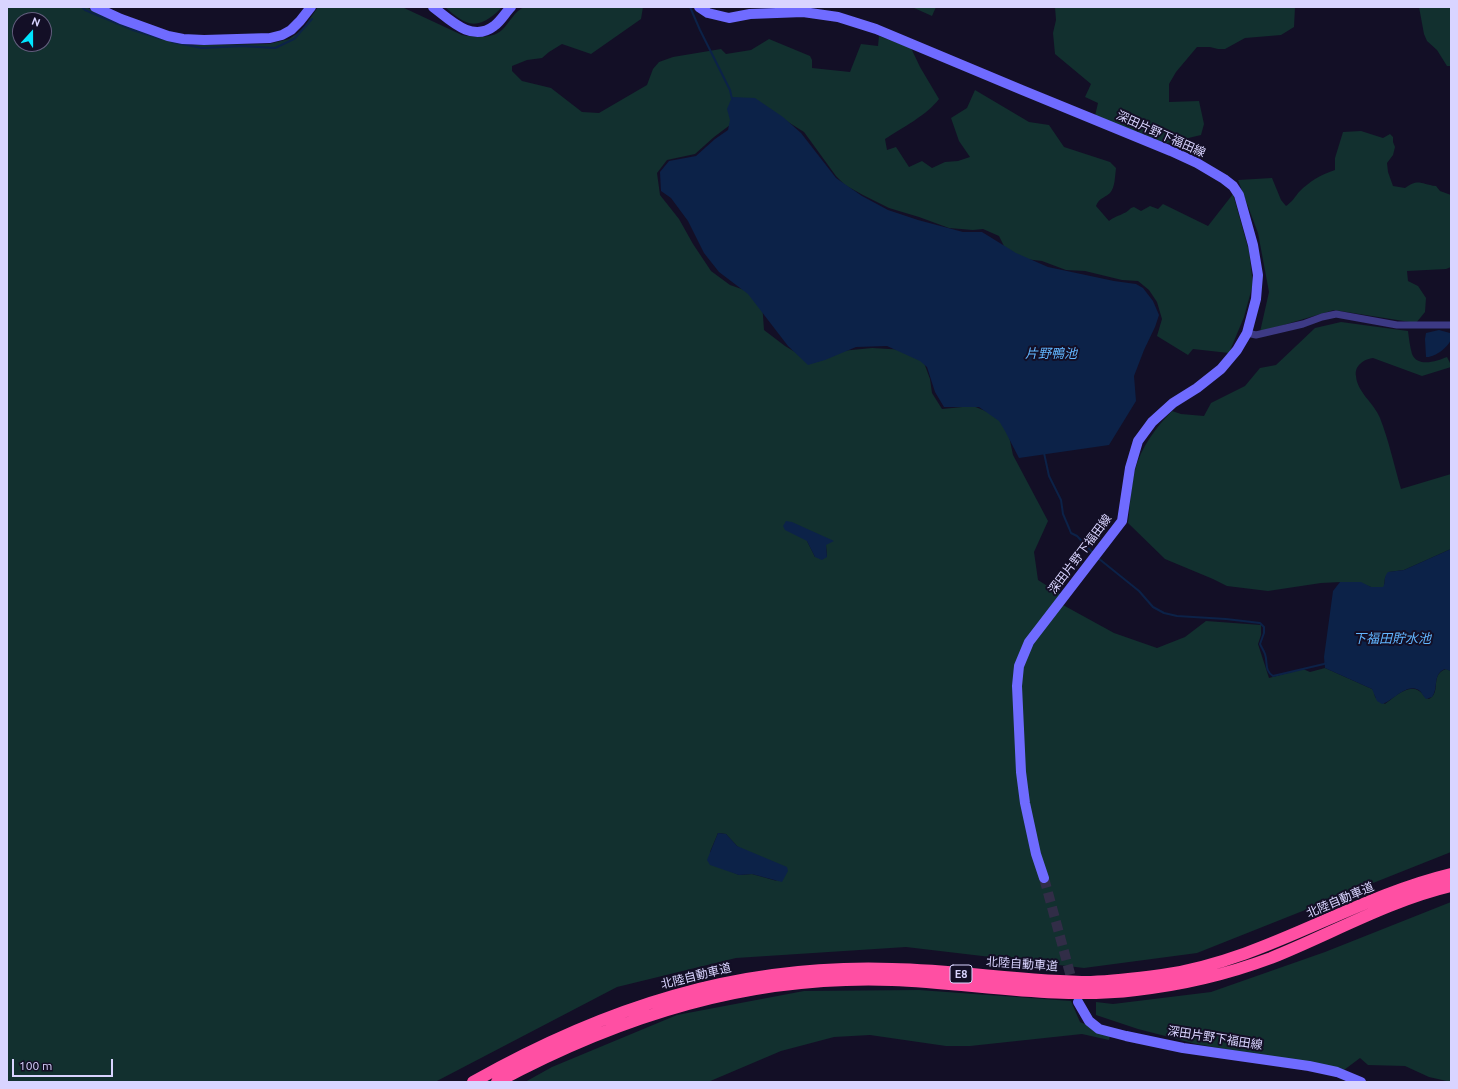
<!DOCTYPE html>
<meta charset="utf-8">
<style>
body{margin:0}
#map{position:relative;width:1458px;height:1089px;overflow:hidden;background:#130f26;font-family:Ubuntu,sans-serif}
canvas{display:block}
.frame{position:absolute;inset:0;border:8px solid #d9d4ff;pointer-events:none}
.north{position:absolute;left:12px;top:12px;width:40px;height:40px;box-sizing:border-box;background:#130f26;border:1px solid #625e7d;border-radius:50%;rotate:21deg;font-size:11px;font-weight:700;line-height:16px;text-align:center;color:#d9d4ff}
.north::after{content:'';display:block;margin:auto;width:14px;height:18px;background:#00e5ff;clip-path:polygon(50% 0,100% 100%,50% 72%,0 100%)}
.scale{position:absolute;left:12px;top:1059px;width:101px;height:18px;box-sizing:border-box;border:2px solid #d9d4ff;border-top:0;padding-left:5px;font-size:12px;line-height:14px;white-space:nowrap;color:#d9d4ff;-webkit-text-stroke:3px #130f26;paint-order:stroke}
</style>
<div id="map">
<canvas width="1458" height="1089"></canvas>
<div class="frame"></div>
<div class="north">N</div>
<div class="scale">100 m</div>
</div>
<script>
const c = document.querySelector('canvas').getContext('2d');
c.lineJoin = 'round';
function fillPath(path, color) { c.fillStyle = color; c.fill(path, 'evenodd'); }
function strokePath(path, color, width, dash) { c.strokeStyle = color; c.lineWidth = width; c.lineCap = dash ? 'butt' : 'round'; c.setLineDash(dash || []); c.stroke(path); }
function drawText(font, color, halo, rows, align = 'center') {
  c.font = font + ' Ubuntu,"Noto Sans JP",sans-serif'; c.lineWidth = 4; c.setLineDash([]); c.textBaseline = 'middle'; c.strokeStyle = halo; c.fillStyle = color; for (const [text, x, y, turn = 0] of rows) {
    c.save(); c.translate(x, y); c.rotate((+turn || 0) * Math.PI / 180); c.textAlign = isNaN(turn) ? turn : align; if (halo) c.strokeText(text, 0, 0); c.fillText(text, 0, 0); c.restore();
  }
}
fillPath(new Path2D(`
 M7,7H86L105,17L157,36L189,45L269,44L289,39L302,30L318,7H402L462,35C475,37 492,39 502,30C510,22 514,12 524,7H643L641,19L591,54L562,44L549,52L542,58L527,60L512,66V71L522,81L551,88L582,112L599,113L647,85L653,69L659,62L673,57L721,49L726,54L751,50L769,39L810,56L812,60V68L850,72L861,44L878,46L879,36L911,48L920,67L939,99C927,115 902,128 885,139L887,150L896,147L909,167L922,161L932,168L945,162L958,161L970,157L959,141L951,118L967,108L975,90L1029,122L1049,125L1064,147L1110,162L1116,168C1115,176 1115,188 1110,193C1103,199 1100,197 1096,206L1109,221C1116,215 1125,215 1131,208L1134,207L1141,211L1150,206L1158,209L1163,204L1208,226L1233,194L1249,251L1253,284L1244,317L1229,353L1193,349L1188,355L1157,336L1162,319L1157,302L1149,290L1138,281L1122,280L1085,271L1066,270L1042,261L1025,259L1007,252L999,236L983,229L973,230L949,228L919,217L889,208L863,195L845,185L836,176L804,132L766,108L734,122L714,137L695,154L667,160L657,173L660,195L679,219L693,244L711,271L730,285L753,293L762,302L764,330L785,346L800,355L872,348L906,350L923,360L930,379L932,393L942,409L973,406L993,414L1006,422L1013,455L1048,521L1034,552L1038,580L1060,594L1063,605L1114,633L1157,648L1185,637L1206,621L1261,625V635L1258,644L1269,678L1303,669L1310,672L1325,668L1372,689L1374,691L1375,697L1385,704C1393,698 1409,683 1419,691C1424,694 1422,696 1429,699C1442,692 1429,675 1446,669L1451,671V852L1197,953L1084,968L906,947L736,958L617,987L435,1082H7ZM20,20H44V44H20ZM807,541L826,545L827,557H815ZM718,833L726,834L737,846L777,881L752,874L739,875L727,870L710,852Z
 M445,7H502C493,17 479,28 466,22C458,19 451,12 445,7Z
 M912,7H936L932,16Z
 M1055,7H1295L1294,27L1281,35L1245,38L1225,49H1218L1210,47H1197L1176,72L1169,84V102L1199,101L1204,124L1201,135L1163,144L1095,116L1098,103L1085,97L1091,84L1055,54L1053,33L1056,20Z
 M1419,7H1451V66H1447L1437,50L1427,41L1424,34Z
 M1361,131L1383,138L1390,134L1393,137V142L1395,147L1393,155L1387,163L1388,172L1393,186L1405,188C1418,178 1421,184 1436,186L1440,191L1451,195V267L1446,269L1407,271L1408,281L1418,286L1426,298L1425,312L1416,323L1334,310L1260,332L1269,292L1258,233L1238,180L1272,178L1281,200L1286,206C1292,202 1295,197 1299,192C1310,181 1320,175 1335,170V158L1343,132Z
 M1341,322L1408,331C1409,339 1410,347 1412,354C1418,368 1437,361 1447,357L1451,365V367L1422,376L1373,358C1364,359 1354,366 1356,376C1357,392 1374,403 1380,418C1389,441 1394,465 1401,489L1451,474V549L1404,570L1389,572L1385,578L1384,587L1379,588L1371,587L1357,582L1347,583L1341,582L1321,583L1268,591L1227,586L1213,579L1165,559L1128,523C1130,506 1131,487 1135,470C1141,447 1156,427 1172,411L1181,414L1204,416L1211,403L1245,386L1260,368L1276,365L1315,328Z
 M1451,902V1082L1429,1077L1405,1066L1368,1065L1360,1058L1344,1070L1196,1044L1138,1029L1096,1015V1002L1113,1004L1211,992L1325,952Z
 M919,990L1071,1001L1080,1022L1110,1035L1109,1040L1082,1034L970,1046H946L870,1035L834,1037L781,1051L708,1082H525L552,1067L677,1015L804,991Z`), '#12302f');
fillPath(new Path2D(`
 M732,97L755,98L783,117L801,133L836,178L862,196L888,210L918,220L963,232H982L1016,253L1048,267L1114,281L1136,284L1143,288L1153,301L1159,315L1155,327L1144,350L1134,376L1136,401L1109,445L1019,458L1005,431L999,421L979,407H944L935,392L927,367L920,361L887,346L856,347L825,360L808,365L788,346L748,294L719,272L704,253L688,221L671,198L661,191L660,172L669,161L696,156L715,139L728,130L730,120L727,109Z
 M1439,330L1450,333C1451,335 1451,337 1451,339C1449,347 1434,358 1426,357L1425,339L1426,333Z
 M786,521L792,522L834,541L826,545L827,557L822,560L815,557L807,541L785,530L783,526Z
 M1451,549V671L1445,669C1432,674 1439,688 1432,697L1426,699C1423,696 1422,693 1420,691C1408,681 1392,702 1382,704L1377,701L1372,689L1325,668L1324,657L1333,591L1340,582H1361L1371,587H1383C1386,583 1383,577 1388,572L1404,570Z
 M718,833L726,834L737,846L787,867L788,871L782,882L752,874L739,875L710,865L707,860Z`), '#0c2248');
strokePath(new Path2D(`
 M82,7L85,10L133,30L162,39
 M690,7L700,30L730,90L732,99
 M172,42L202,48L242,46L275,48L294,39L312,19
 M1044,453L1049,476L1061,500L1063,514L1069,528L1071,533L1077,536L1094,554
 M1098,558L1139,591L1153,607L1164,613L1177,616L1226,619L1260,623L1264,627V633L1260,644C1262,648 1264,651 1265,654C1268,663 1264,670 1273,676L1324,664L1326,663`), '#0c2248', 2);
strokePath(new Path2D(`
 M1044,878L1074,988`), '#312d47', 10, [10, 5]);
strokePath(new Path2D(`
 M1247,333L1256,335L1303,324L1322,317L1336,314L1397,325H1451`), '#3d3a85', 7);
strokePath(new Path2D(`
 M95,7L121,19L168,36L183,39L204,40L270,38L282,35L291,30L300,21L311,7
 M433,7C450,20 472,43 494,26C501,21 505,13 511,7
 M699,7L708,13L729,18L750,14L803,12L838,17L876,29L1022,90L1171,151L1197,163L1224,179L1233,186L1239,195L1253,245L1258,275L1256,299L1247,333L1237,350L1221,369L1197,388L1173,403L1152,422L1138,441L1130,468L1122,521L1029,642L1019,666L1017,686L1021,772L1025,803L1036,854L1044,878
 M1078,1002L1089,1021L1099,1029L1126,1036L1183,1048L1309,1066L1337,1072L1361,1082`), '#6f6bff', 10);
strokePath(new Path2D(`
 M473,1082C606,1007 738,964 892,969C959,970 1024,982 1091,982C1115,981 1139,978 1162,975C1266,960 1351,898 1451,874
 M497,1082C622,1015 750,975 892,980C973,983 1055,1000 1136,990C1182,985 1228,974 1271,958C1331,934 1388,901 1451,886`), '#ff4fa3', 12);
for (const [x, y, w] of [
 [961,974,22]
]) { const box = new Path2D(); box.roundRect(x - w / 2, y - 9, w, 18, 3); c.fillStyle = '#130f26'; c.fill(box); strokePath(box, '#d9d4ff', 1); }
drawText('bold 11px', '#d9d4ff', null, [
 ["E8",961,974]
]);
drawText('12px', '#d9d4ff', '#130f26', [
 ["深田片野下福田線",1161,134,24],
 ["深田片野下福田線",1080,554,-53],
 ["北陸自動車道",1340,900,-23],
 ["北陸自動車道",1022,964,4],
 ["北陸自動車道",696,976,-14],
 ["深田片野下福田線",1215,1038,9]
]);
drawText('italic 13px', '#62b6ff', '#130f26', [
 ["片野鴨池",1051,354],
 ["下福田貯水池",1392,639]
]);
</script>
